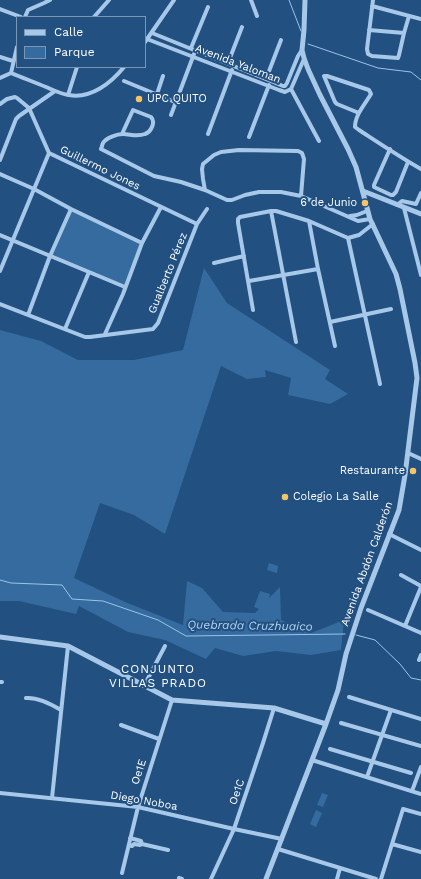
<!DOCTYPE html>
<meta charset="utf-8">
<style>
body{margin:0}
#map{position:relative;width:421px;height:879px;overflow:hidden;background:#215081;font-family:"Work Sans",sans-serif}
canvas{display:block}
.legend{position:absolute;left:16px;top:16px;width:130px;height:52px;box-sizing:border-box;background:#215081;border:1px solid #7a96b3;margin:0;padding:5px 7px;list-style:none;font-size:12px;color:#fff}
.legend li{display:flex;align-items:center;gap:8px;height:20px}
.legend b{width:20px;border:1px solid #7a96b3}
</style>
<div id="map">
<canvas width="421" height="879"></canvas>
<ul class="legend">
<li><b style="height:5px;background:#a7c8e8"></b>Calle</li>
<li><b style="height:11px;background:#356b9f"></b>Parque</li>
</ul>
</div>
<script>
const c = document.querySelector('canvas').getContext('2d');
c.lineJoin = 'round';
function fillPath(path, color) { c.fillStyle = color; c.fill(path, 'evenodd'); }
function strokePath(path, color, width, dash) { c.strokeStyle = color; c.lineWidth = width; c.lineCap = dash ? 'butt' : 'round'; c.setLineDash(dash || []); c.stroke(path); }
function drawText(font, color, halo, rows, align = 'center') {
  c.font = font + ' "Work Sans",sans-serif'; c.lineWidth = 4; c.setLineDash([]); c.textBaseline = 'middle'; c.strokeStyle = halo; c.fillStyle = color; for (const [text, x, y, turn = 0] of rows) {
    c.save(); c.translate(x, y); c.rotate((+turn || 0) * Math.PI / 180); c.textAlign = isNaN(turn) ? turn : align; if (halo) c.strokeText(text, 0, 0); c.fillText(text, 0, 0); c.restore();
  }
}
fillPath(new Path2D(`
 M71,209L142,243L125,285L50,256Z
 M204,268L227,303L330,370L325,379L348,394L330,404L288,395L291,378L265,370L266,377L247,379L221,366L165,534L134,515L100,503L74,578L125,602L183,625L187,581L202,588L223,612L255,613L259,609L254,607L260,591L270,594L269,598L280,587L281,620L311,633L344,620L341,650L311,655L276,651L243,656L215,648L206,659L165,640L128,632L79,606L76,614L19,601H0V330L41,341L78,360H134L183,350Z
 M269,563L278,566L277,573L267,570Z
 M322,793L328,795L323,807L317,805Z
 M316,810L322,813L316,827L310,824Z`), '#356b9f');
strokePath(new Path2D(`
 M289,0L301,31
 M308,44L378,68L411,72L421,80
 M0,580L11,583L62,585L72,599L103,601L158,620L186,636L345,634
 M356,635L375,640L400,664L411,678L421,680`), '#9bc4e9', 1);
strokePath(new Path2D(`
 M251,0L257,16
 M372,6L421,19
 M0,9L21,17
 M25,17L28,10L44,3L50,0
 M94,17L109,0
 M369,30L404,33L399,55L398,58L372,56L368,54L367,49L373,0
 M152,33L283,86H285L287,83L298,56L302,50
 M404,33L409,16
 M147,39L279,90L285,92L291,89L304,59
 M145,42L174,0
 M191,48L208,7
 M0,57L13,61
 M228,63L242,27
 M11,73L17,47
 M0,78L11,73C23,78 34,82 46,87C53,90 61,94 69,95C91,99 111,83 124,67
 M266,79L281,40
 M124,81L175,102
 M291,89L319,141
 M157,94L163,76
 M68,95L77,67
 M0,104L7,99L15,97L17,98L29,108L49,153L197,224
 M359,113L337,104L335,102L324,76H327L369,90L371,94C365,104 355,115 355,127L359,130C379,143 400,157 421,169
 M171,115L194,54
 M122,134L133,110L151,117C156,122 151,132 145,134C137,137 130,134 123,134C117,134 106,138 103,143C102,145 102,147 101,149L154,176L181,182L205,190L227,200H232L245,195L259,192H281L301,196L358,221L370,219
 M208,134L232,70
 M249,137L269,85
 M390,149L374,185V187L391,195H393L396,192L408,162
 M0,160L16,119L19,116L55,91
 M0,174L34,189L71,209L142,243
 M205,190L203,179L202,169L203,164L214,155L221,152L239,150L298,151L302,153L304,159L301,196
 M397,205L402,201L416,204L421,193
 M404,208L421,275
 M271,211L296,342
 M350,216L357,215L367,211
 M309,221L318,269L335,346
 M0,235L89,272L125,287
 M348,238L380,384
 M214,263L244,256
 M0,271L49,153
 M249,281L318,269
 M0,304L85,337H90L153,329L158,323L197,224L207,209
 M253,310L238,223V219L240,217L271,211H276L309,221L348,238L359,235L373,224
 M28,315L50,256L71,209
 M330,322L391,309
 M65,329L89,272
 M105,334L123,294L142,243L161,207
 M408,453L421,459
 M389,534L421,550
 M401,575L421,586
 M368,610L421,633
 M405,626L421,587
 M419,660L421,655
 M0,682H2
 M144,686L165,646
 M349,697L421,719
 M26,698C38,697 51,704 61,710
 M341,723L421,746
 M121,725L159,739
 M330,749L411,773
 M312,760L421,794
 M367,777L391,710
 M412,791L421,767
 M0,793L138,807L234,829L282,839
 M52,798L68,646
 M130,838L141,841L142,844L168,850
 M392,844L421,852
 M129,845L132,846L134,844L140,845L142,844
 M278,849L376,879
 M122,873L138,807L172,700
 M179,878L182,879
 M211,879L234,829L263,743L274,708
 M337,879L340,868
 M381,879L403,809L421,814`), '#a7c8e8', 4);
strokePath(new Path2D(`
 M363,191L421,214
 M0,637L68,646L172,700L274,708L326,724
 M266,879L326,724L338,690L346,654L361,608L399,510L405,475L417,378L415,363L400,289L396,274L370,219L356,167L348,149L320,95L308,69L304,58L302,50L304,30L305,0`), '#a7c8e8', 5);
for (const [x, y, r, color] of [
 [139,99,4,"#f5c468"],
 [365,203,4,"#f5c468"],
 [413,471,4,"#f5c468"],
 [285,497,4,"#f5c468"]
]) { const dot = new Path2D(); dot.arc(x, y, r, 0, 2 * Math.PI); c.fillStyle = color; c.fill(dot); strokePath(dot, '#215081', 1.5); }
drawText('11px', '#fff', '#215081', [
 ["Avenida Yaloman",238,64,21],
 ["Guillermo Jones",100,168,26],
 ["Gualberto Pérez",168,273,-68],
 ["Avenida Abdón Calderón",367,564,-70],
 ["Oe1E",139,772,-72],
 ["Oe1C",237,792,-71],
 ["Diego Noboa",144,801,10]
]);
drawText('11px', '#fff', '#215081', [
 ["UPC QUITO",147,99],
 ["6 de Junio",357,203,"right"],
 ["Restaurante",405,471,"right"],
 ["Colegio La Salle",293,497]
], 'left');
drawText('italic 12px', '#b2d2f0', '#215081', [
 ["Quebrada Cruzhuaico",250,626,1]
]);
c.letterSpacing = '1px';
drawText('12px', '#fff', '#215081', [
 ["CONJUNTO",158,669],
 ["VILLAS PRADO",158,683]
]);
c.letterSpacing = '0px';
</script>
